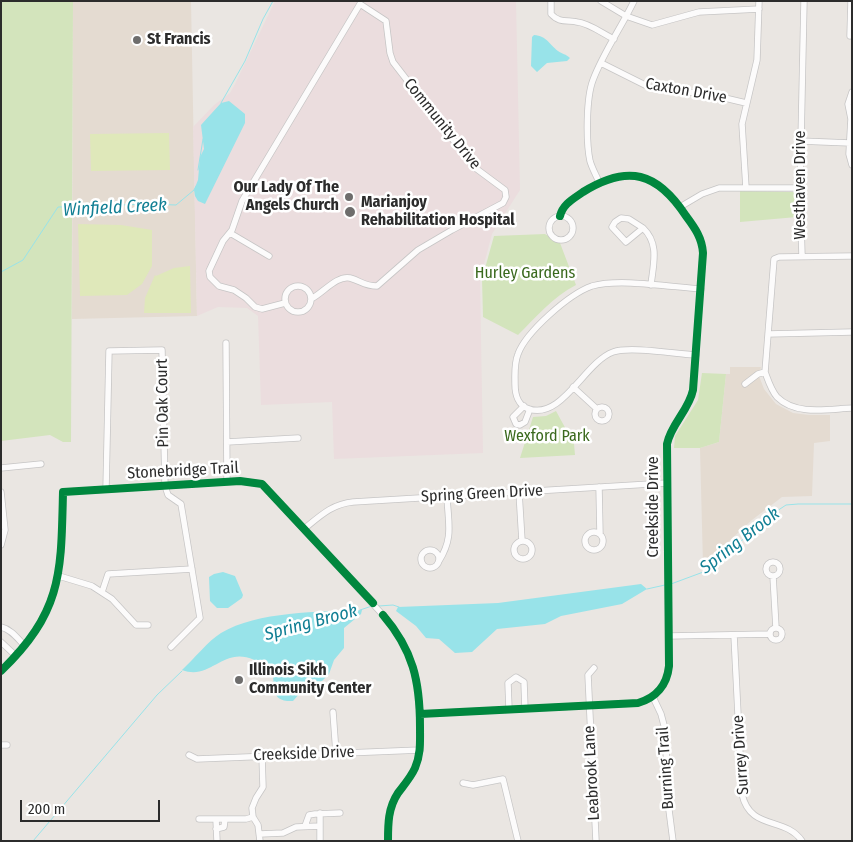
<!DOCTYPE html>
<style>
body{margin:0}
#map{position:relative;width:853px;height:842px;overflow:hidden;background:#eae6e2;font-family:"Fira Sans Condensed",sans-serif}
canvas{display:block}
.frame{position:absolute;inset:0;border:2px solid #2c2c2c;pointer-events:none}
.scale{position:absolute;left:20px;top:800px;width:140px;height:22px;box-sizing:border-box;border:2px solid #2c2c2c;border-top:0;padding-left:6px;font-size:15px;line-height:18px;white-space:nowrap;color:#2c2c2c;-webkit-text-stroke:4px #fff;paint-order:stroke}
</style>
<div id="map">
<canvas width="853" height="842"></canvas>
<div class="frame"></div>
<div class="scale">200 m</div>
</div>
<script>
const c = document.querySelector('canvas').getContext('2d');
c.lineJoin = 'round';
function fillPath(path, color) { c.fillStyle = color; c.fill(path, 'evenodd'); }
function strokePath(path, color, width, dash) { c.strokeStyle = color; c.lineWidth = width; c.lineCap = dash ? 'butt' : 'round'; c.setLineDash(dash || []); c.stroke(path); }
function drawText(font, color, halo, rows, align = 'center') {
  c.font = font + ' "Fira Sans Condensed",sans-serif'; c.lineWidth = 5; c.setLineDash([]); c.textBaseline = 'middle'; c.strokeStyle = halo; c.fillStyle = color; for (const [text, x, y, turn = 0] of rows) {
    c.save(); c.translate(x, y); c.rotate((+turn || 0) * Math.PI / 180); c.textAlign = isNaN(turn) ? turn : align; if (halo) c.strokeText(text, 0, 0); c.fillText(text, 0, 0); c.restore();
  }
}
fillPath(new Path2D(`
 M73,1H191L197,316L72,319Z
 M730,367H761L759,376L764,389L776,404L793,413L809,415H830V441L814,443L812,496L782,497L752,520L703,565L700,448L719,442L726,374H730Z`), '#e4dbd1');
fillPath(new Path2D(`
 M275,1H516L520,190L492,234L480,279L483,453L334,459L332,402L261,405L258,316L247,308L218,307L197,316L193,127L214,105L230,93L235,84Z`), '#ebddde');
fillPath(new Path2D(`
 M1,1H73L71,442H63L50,435L1,441Z
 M740,191L793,192L797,197V217L740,222Z
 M545,234L560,243L576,285C553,297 536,317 518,335L483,317L482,279L494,236Z
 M702,373L726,374L719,442L700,448H674L675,436L698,400Z
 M556,411L574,444L575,455L520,458L533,417L546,416Z`), '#d3e4bc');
fillPath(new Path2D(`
 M169,133L170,170L91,171L90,134Z
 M78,224L121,225L152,230V266L142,284L127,295L80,296Z
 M190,266L191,313H144L145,298L155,275L156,276L174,268Z`), '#dfe8ba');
fillPath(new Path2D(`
 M534,35C547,36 549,44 558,51C562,54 566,54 570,58L567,61L547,63L537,72L531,66L532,37Z
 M229,101L245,114V123L205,204L198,201L195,196L194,190L198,180L200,157L204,149L201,125L221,103Z
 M223,572L235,576L243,595L242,598L228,608H217L210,601L209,577L214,574Z
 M641,584L647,589L622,604L561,616L545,624L497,629L472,652L455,653L439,639L426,638L416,626L396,611L398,607L498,603Z
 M362,610L361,614L344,628V648L334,660L329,674L322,681L309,683L293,701C269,702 276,687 272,671C225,633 216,683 182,670C194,659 208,641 221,633C257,611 320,612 362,610Z`), '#98e3e9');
strokePath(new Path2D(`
 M221,103L245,61L263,19L273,1
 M198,170L203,139
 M1,272L23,260L58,207L151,204L176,205L194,190L196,186
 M671,584L706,571L774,513L786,505L798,504H852
 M647,589L665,585
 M379,606L393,605L399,607
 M360,610L372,606
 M33,841L157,695L182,671`), '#98e3e9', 1);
const minor = new Path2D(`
 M551,1V14C559,23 567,20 577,22C589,23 603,34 614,39
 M601,1L626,16L652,25L699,12L759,9
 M850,36L851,1
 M601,63L649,87L712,95L746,103
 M852,92L848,104L851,119L849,154L852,165
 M800,141L850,143
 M599,182C596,175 592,168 590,161C586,142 586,98 593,80C603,53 621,28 634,1
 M746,188L742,124L757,60L759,1
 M680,207L702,194L719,188H800
 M549 228a12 12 0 1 1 24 0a12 12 0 1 1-24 0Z
 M621,218L629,219L643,228L626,242L612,227L615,222Z
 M643,228C660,244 653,265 651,285
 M230,233L269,256
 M802,256L800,188L804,1
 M852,256L779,257L774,259L765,372C768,380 771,390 777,397C796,416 828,409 852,408
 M285 299a13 13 0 1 1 26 0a13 13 0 1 1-26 0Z
 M285,303L262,309L255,307L246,298L234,290L219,286L210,277L209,271L223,241L232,230L242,201L360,4L386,21L390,53L393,62L474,167L505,190L506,197L503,203L452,230L418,250L377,286C364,286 361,281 350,278C337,275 323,293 311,299
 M768,334L852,332
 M226,343L227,482
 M696,355C676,354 630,346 613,352C585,362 562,420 529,409C518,406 515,394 515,384C515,374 514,364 518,354C526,332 569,294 592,286C619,278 671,287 701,289
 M745,384L758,374L765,372
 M573,387L597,409
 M524,406L513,417L516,424L520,425L525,422L530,409
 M595 414a7 7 0 1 1 14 0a7 7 0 1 1-14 0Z
 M227,442L298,438
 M1,468L41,464
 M599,487L600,534
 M106,489L109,351L162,350L165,486L168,495L181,504L200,618L171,647
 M1,492L5,530L1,545
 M519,492L522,541
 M304,529C320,516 332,504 353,502L667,483
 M585 541a9 9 0 1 1 18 0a9 9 0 1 1-18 0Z
 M514 550a9 9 0 1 1 18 0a9 9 0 1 1-18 0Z
 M421 559a9 9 0 1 1 18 0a9 9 0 1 1-18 0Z
 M439,561C454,537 448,523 447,496
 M766 569a7 7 0 1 1 14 0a7 7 0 1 1-14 0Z
 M59,576L92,586L112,599L136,625H148
 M773,576L776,628
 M102,592L108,574L192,569
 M1,627C11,629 18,639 25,646
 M770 634a6 6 0 1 1 12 0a6 6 0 1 1-12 0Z
 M734,635L742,794C750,831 785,816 802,841
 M669,636L770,634
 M1,642L16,656
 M594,668L588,675L596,841
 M1,671C63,611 61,572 63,492L240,481L262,484L383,615C413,650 420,681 420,727C420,742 421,754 415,768C411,777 404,785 398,793C388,808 388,824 388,841
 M653,697L661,714L665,729L669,810L673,841
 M509,709L508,683L516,677L524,682L525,709
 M333,712L336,753
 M420,714L638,703C656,698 667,685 669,666L667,444C671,424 689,410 693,390L703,253C702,238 695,228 686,216C657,172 628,164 583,192C573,199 563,204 560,216
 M1,745H7
 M189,755L197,759L420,750
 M463,783L473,785L503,779L518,841
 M199,819H246L253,817
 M216,819L217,841
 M305,826L309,815L315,814L340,813
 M216,829L224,827L225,819
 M260,834L283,833L296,827L320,826
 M260,841L258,825L253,817L252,808L256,798L263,787L262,756
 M320,841V813`);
strokePath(minor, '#c6c5c5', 7);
strokePath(minor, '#fcfbfb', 5.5);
strokePath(new Path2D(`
 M383,615C413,650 420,681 420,727C420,742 421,754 415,768C411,777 404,785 398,793C388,808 388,824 388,841
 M1,671C63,611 61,572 63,492L240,481L262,484L373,603
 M420,714L638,703C656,698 667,685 669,666L667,444C671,424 689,410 693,390L703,253C702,238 695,228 686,216C657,172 628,164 583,192C573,199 563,204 560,216`), '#00873e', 8);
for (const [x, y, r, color] of [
 [137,40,5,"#6e6d6c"],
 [349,197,5,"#6e6d6c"],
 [350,212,6,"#6e6d6c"],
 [239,680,5,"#6e6d6c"]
]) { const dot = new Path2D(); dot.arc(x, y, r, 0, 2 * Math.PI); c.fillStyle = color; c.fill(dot); strokePath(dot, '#fff', 2); }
drawText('bold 16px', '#2c2c2c', '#fff', [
 ["St Francis",147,40],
 ["Our Lady Of The",339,188,"right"],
 ["Angels Church",339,206,"right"],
 ["Marianjoy",361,203],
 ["Rehabilitation Hospital",361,221],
 ["Illinois Sikh",249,671],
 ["Community Center",249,689]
], 'left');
drawText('16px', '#2c2c2c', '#fff', [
 ["Caxton Drive",686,91,10],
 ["Community Drive",442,124,51],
 ["Westhaven Drive",801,185,-90],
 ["Pin Oak Court",163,403,-91],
 ["Stonebridge Trail",183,471,-3],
 ["Spring Green Drive",482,494,-3],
 ["Creekside Drive",654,507,-90],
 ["Creekside Drive",304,754,-2],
 ["Surrey Drive",741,755,-94],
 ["Burning Trail",666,768,-94],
 ["Leabrook Lane",592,773,-93]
]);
drawText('16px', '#3a691d', '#fff', [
 ["Hurley Gardens",525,274],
 ["Wexford Park",547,437]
]);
drawText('italic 18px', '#117f94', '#fff', [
 ["Winfield Creek",115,208,-3],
 ["Spring Brook",740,541,-38],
 ["Spring Brook",311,623,-15]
]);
</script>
